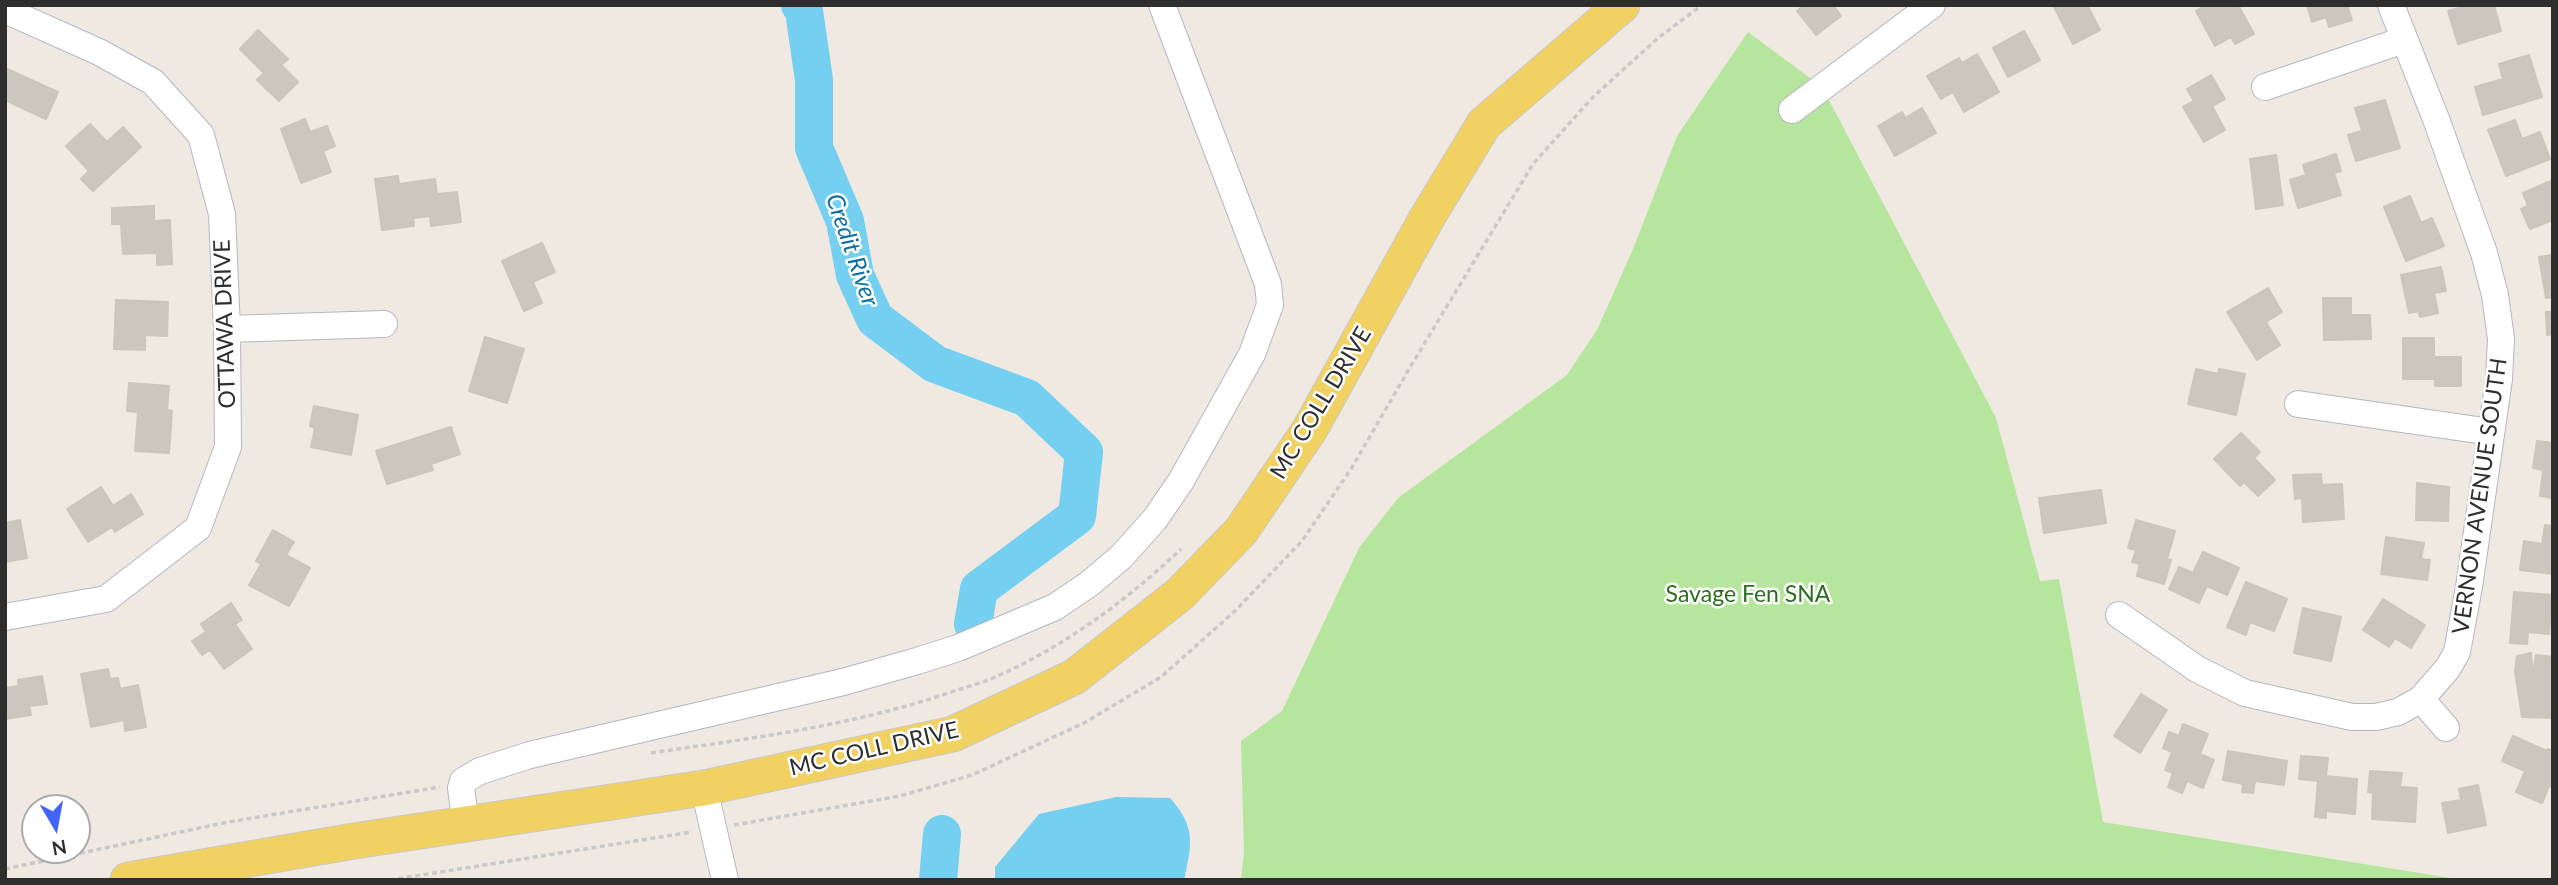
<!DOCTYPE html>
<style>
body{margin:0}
#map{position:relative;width:2558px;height:885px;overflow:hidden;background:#efe9e1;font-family:Lato,sans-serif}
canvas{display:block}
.frame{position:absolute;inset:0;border:7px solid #2e2e2e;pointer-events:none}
.north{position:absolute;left:21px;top:794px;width:70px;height:70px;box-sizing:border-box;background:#fff;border:2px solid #ababab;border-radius:50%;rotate:170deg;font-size:19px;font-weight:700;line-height:28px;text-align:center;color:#2e2e2e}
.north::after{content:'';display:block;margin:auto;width:24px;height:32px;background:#4264fb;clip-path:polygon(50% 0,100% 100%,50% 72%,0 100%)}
</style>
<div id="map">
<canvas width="2558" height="885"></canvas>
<div class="frame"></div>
<div class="north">N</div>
</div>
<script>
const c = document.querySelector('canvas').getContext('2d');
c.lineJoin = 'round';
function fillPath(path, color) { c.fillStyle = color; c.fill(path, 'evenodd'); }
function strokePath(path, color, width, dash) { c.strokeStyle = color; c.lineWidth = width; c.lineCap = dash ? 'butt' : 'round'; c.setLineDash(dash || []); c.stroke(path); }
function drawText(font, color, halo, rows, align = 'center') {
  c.font = font + ' Lato,sans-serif'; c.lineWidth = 5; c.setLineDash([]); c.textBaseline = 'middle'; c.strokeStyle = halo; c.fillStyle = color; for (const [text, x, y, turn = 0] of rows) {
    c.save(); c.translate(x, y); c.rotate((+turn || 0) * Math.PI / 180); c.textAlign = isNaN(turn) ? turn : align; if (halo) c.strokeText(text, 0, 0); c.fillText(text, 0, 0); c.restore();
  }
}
fillPath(new Path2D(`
 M1748,32L1822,87L1996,418L2040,581L2059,579L2103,822L2463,880H1241L1244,852L1241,741L1282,711L1359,548L1398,498L1567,375L1597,330L1633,249L1677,136Z`), '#b6e59e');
fillPath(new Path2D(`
 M1116,797L1170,798C1196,827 1192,844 1184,880H995V867L1039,814Z`), '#75cff0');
strokePath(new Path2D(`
 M800,5L804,11L814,80V148L845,221L855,275L875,319L935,364L1027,398L1084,452L1077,516L979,589L973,624
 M938,880L942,834`), '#75cff0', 38);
const building = new Path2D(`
 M1804,5H1833L1841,16L1816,35L1797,11Z
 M2053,5H2087L2100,30L2073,44Z
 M2207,5H2238L2254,34L2235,44L2231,37L2215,46L2196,11Z
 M2307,5H2347L2352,20L2329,27L2326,17L2312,22Z
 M2469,5H2494L2501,31L2458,44L2448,11Z
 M258,30L288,59L281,65L298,82L279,101L257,80L264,73L240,49Z
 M2024,31L2040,60L2008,77L1993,48Z
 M1977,54L1999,92L1964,112L1953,92L1941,99L1927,76L1959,58L1962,63Z
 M2529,55L2542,97L2483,115L2475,87L2503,79L2499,64Z
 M5,68L58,92L46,119L5,100Z
 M2211,75L2225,99L2212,106L2225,130L2204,142L2183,107L2194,101L2187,89Z
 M2385,100L2400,148L2356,161L2348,135L2362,131L2355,108Z
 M1922,108L1936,133L1895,156L1878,126L1902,112L1905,118Z
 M305,119L310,132L327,126L335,146L323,151L331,172L301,183L281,129Z
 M2515,120L2522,139L2540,132L2550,159L2506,176L2488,130Z
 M90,124L107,142L123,127L141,147L93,191L81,179L89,171L66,146Z
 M2336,154L2341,171L2334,173L2341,195L2298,208L2290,180L2306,175L2303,165Z
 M2276,155L2283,205L2256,209L2250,159Z
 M398,176L399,184L435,179L437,194L457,192L461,222L431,226L430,216L413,218L414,226L382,230L375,179Z
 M2553,180V220L2530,229L2521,209L2528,206L2523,193Z
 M2410,196L2421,223L2432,218L2444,246L2406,261L2384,207Z
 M154,206V221L170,220L172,264L157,265V253L123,254L121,224H112V208Z
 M542,243L555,272L533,282L542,303L524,311L502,261Z
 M2553,255V297L2546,298L2539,257Z
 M2441,267L2446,291L2434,293L2438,313L2420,317L2418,311L2409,313L2401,275Z
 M2268,288L2282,312L2266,322L2280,345L2257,360L2227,312Z
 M2323,298H2351V315H2370L2371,339L2324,340Z
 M116,300L168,302L167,336L145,335V350L114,349Z
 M2546,312H2553V334L2547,335Z
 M485,337L524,349L507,403L469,391Z
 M2403,338H2434V357H2461V386H2435V379H2403Z
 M2196,369L2218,374L2219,369L2245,374L2236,415L2188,404Z
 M129,383L169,386L167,410L172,411L169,453L135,451L138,412L127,411Z
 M314,406L358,415L351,455L311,447L315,428L310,426Z
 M451,427L460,454L431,464L433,470L387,484L376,451Z
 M2241,433L2260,452L2254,458L2275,480L2258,496L2244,482L2240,486L2214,459Z
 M2537,441L2553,443V498L2540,496L2543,470L2533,468Z
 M2321,474L2322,485L2342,484L2344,519L2303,522L2302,498L2295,499L2293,475Z
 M2417,483L2449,487L2448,521L2416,520Z
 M101,487L113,506L131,494L143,514L115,532L112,527L88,542L67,509Z
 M2101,490L2106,523L2044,533L2039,498Z
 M20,520L27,558L5,562V523Z
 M2136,520L2175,531L2167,559L2171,560L2164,584L2137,576L2140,564L2132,562L2136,550L2128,548Z
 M2545,525L2553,526V574L2520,570L2524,541L2542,544Z
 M273,530L294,542L286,555L310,568L289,606L249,585L261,564L256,561Z
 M2386,537L2424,543L2421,559L2430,560L2427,580L2381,574Z
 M2203,552L2239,568L2227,595L2207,586L2199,603L2169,589L2179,567L2193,573Z
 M2246,582L2287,599L2274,631L2250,622L2246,635L2227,627Z
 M2514,592L2552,595L2549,634L2528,632L2527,644L2510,643Z
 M2383,599L2425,625L2411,648L2395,638L2389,647L2363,630Z
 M231,603L242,620L235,624L252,649L224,669L210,650L202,655L192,641L206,632L201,624Z
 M2303,608L2341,617L2331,661L2294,653Z
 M2531,653L2533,675L2536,655L2553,657V718L2522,717L2515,671L2517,656Z
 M108,669L110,679L118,678L120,689L138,685L146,727L125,731L124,720L91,727L81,674Z
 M42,676L47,704L29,706L31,715L5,719V688L19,686L18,680Z
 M2141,694L2167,710L2140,753L2114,736Z
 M2183,724L2208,734L2200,754L2214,760L2203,788L2187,781L2182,793L2168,787L2173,773L2165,770L2172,752L2163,748L2169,732L2179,736Z
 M2513,736L2547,751L2548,749L2553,751V787L2549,786L2542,803L2516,792L2525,771L2502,761Z
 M2228,751L2287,761L2284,785L2255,781L2253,793L2242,792L2243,784L2223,780Z
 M2301,756L2328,758L2326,776L2357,779L2355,814L2326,811V818L2315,817L2318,781L2299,779Z
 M2370,771L2402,773L2400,787L2417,788L2415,822L2372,819L2373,793L2368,792Z
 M2478,785L2486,825L2448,833L2442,803L2461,800L2459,789Z`);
fillPath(building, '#cbc7bf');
strokePath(building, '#cbc5ba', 2);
const minor = new Path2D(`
 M5,10L99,52L153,82L201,135L222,214L227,329L228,447L198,528L106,599L5,617
 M2265,87L2404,40
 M1792,110L1932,5
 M227,329L384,324
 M2298,404L2491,432
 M2119,615L2197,669L2245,693L2352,717H2376L2398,712L2421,699L2448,668L2457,652L2469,587L2499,379L2501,339L2495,295L2484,253L2436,119L2391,5
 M2421,699L2446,728
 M704,788L725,880
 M466,824L461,788L463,781L480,771L530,755L843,682L917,661L958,648L1055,607L1089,584L1121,557L1155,519L1181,481L1252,354L1270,305L1268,284L1162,5`);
const major = new Path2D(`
 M128,880L354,841L704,788L953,734L1074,677L1180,594L1241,531L1310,429L1428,216L1484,124L1622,5`);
strokePath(minor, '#b4b7c1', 28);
strokePath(major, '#c9c9c9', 37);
strokePath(new Path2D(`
 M651,753C752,738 852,726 948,693C963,688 979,684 993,678C1064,647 1126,601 1181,549
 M734,825L900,796L972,775L1084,723L1161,677L1235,611L1302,541L1351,469L1412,364L1533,164L1593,97L1658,38L1702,5
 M5,869L228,822L440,787
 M390,880L692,832`), '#c9c9c9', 3.5, [5, 3.5]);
strokePath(minor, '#fff', 26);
strokePath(major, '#f2d163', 35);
drawText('23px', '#2e2e2e', '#fff', [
 ["OTTAWA DRIVE",225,324,-92],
 ["MC COLL DRIVE",1321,403,-59],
 ["VERNON AVENUE SOUTH",2480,496,-82],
 ["MC COLL DRIVE",874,749,-13]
]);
drawText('23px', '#2c6e1b', '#fff', [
 ["Savage Fen SNA",1748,595]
]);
drawText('italic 24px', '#0d6fa3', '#fff', [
 ["Credit River",852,250,71]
]);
</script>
